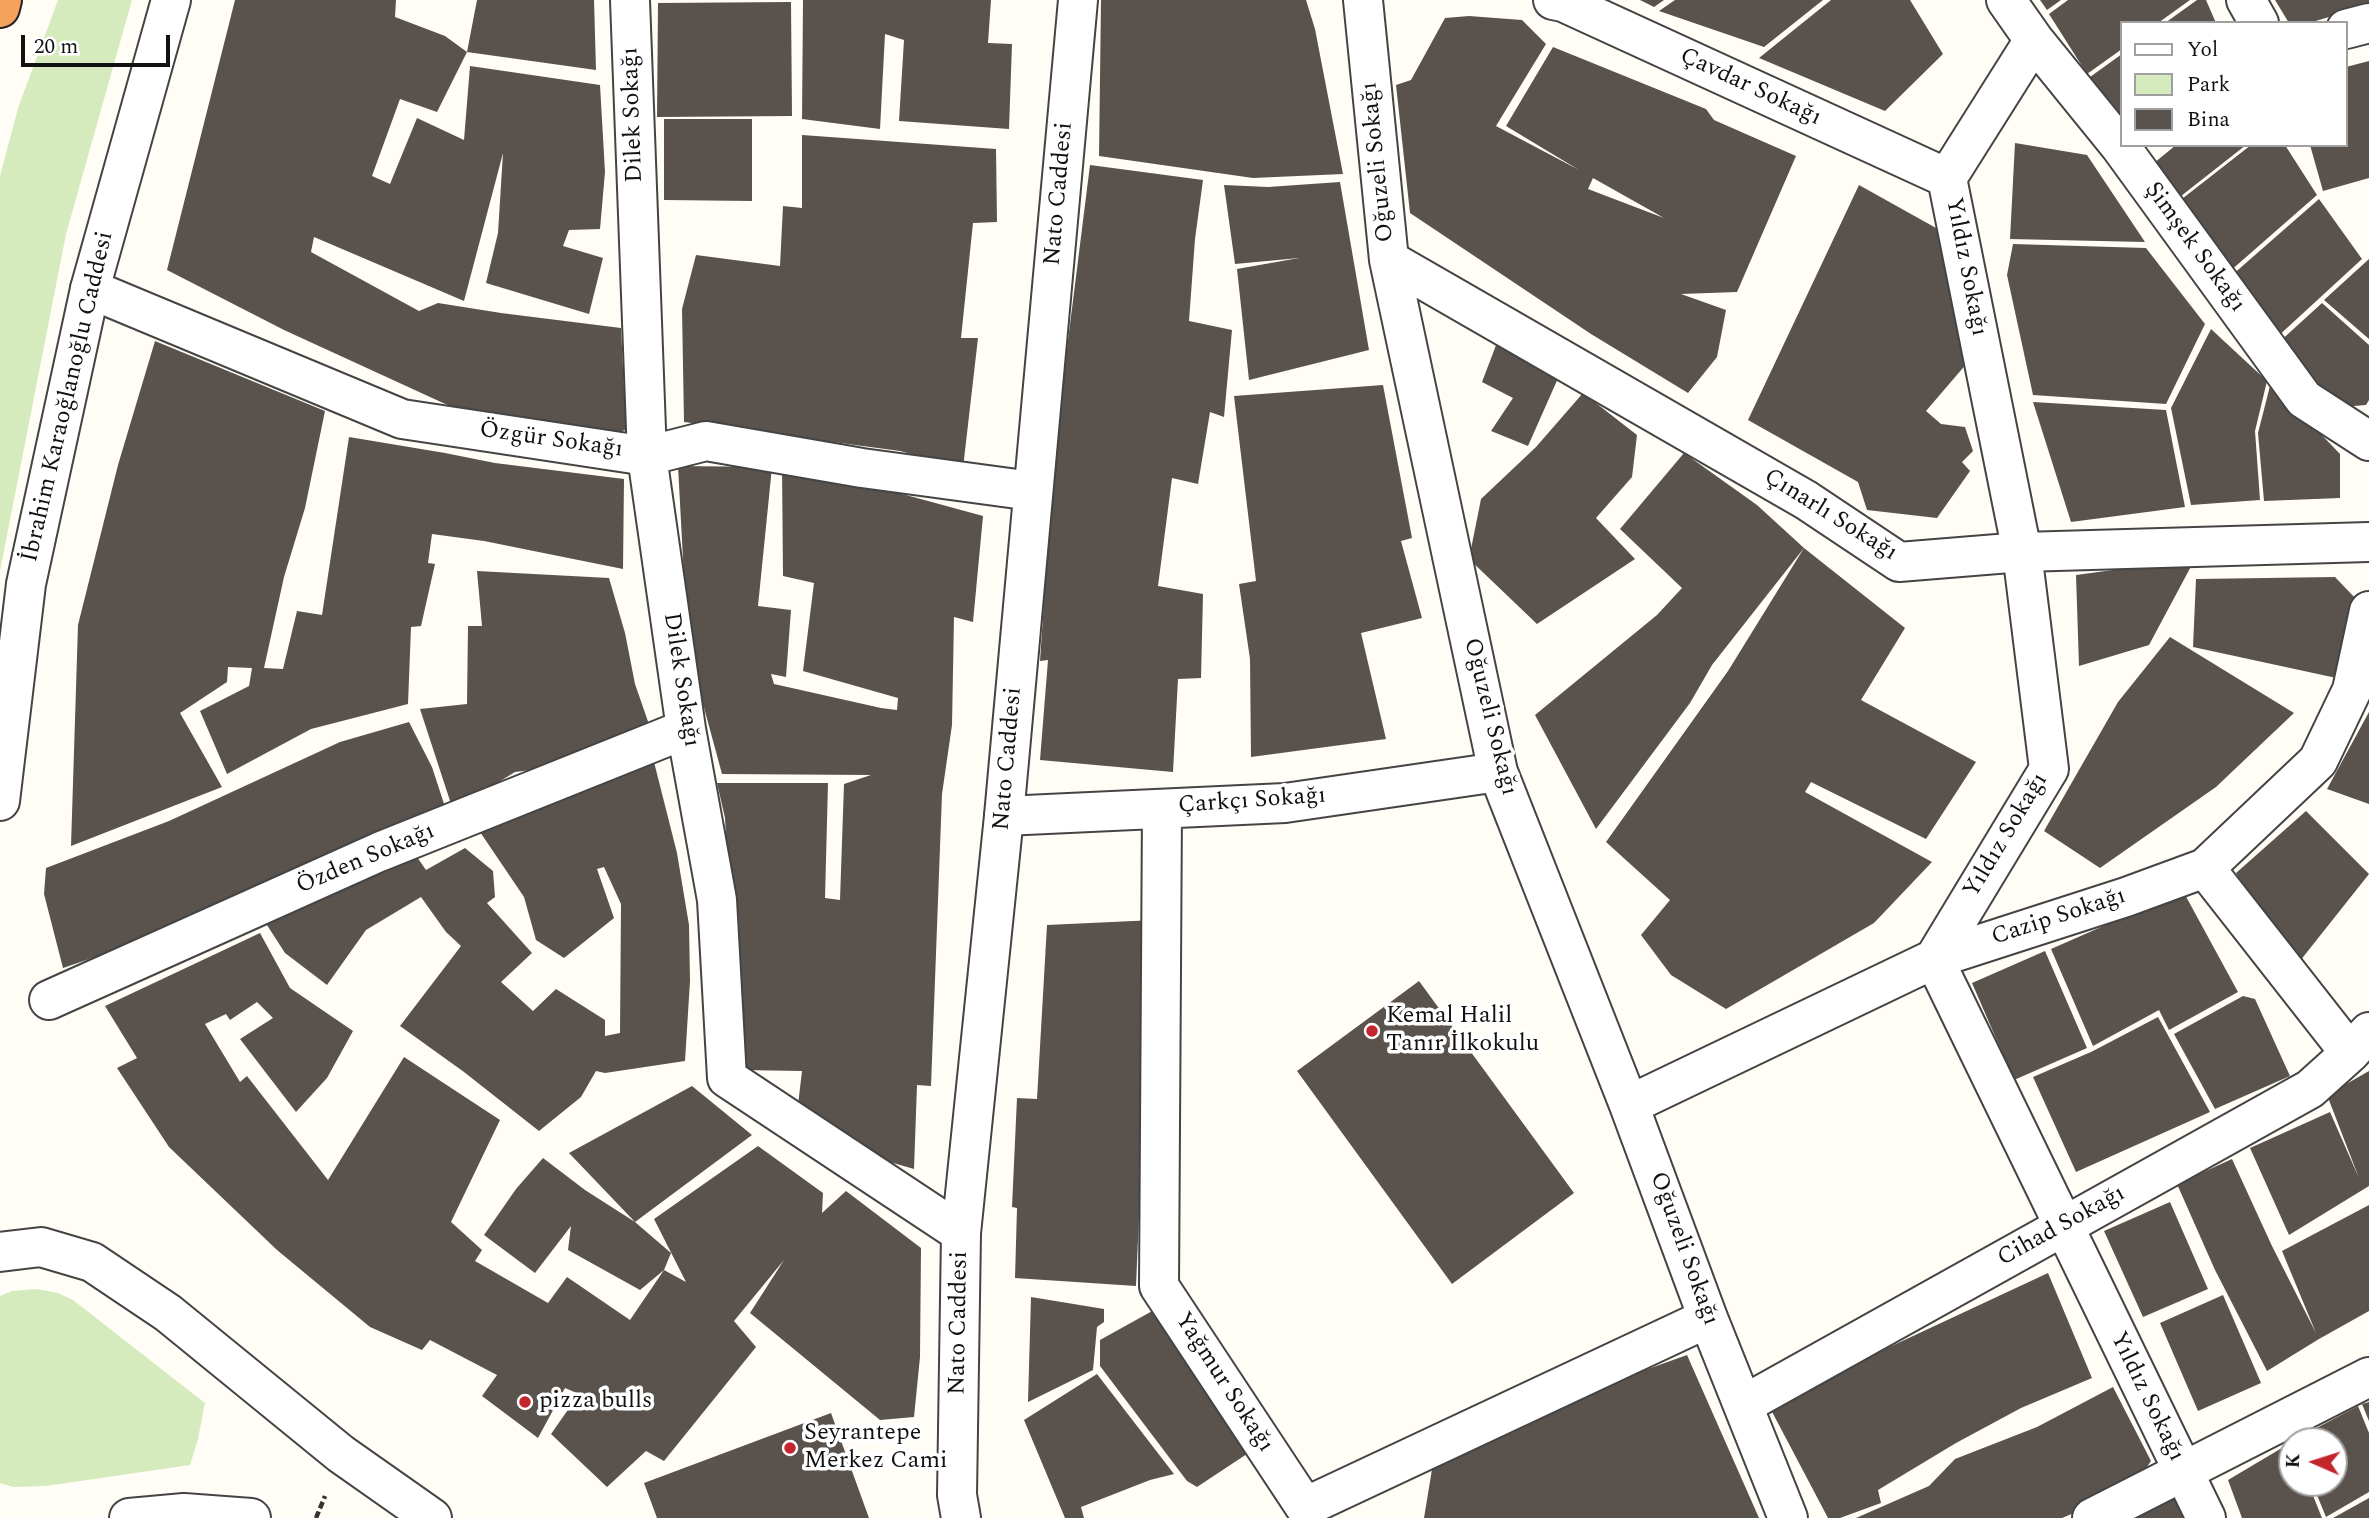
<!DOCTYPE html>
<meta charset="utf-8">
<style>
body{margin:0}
#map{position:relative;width:2369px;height:1518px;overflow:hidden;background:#fffdf5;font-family:Spectral,serif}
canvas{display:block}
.legend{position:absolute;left:2120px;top:21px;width:228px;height:126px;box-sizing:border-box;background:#fff;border:2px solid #a0a0a0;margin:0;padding:9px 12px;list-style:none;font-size:21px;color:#111}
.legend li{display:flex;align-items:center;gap:14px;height:35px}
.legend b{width:35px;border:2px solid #a0a0a0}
.north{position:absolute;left:2278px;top:1427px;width:70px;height:70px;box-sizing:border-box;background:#fff;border:2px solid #a0a0a0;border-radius:50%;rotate:273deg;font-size:19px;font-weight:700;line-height:28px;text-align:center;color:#111}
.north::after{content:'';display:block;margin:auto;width:24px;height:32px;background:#c4262e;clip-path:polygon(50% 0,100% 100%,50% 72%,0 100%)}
.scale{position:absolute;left:21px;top:35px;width:149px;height:32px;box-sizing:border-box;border:4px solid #111;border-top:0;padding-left:9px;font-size:21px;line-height:24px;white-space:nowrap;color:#111;-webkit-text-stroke:5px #fff;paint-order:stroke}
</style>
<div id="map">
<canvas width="2369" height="1518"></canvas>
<ul class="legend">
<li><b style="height:9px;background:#fff"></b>Yol</li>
<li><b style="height:19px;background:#d5ebbd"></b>Park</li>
<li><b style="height:19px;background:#5a524d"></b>Bina</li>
</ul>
<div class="north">K</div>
<div class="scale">20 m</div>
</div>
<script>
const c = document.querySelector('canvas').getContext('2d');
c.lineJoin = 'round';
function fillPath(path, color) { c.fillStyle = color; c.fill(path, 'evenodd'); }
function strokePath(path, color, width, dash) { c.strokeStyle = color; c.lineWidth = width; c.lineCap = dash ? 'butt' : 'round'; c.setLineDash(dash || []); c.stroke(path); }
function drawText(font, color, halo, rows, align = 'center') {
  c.font = font + ' Spectral,serif'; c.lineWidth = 7; c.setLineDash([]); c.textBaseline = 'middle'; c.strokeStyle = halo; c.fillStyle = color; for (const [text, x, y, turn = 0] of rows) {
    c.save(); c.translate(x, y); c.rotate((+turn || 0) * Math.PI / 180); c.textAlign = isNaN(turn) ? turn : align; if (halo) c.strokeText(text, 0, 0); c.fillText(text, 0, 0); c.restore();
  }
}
fillPath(new Path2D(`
 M58,0H132L66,234L0,571V176L18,108Z
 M37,1289L58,1293L73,1300L205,1403L198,1439L190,1465L46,1486L13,1487L0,1483V1296L12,1291Z`), '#d5ebbd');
fillPath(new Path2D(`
 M235,0H396L395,17L445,36L467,52L437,112L400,99L372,176L390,184L417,118L464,140L470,66L600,85L605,172L600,229L569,230L563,246L603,258L589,314L486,283L498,233L503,153L464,301L314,237L311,252L419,311L438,303L501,313L621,328L626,430L592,439L478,419L284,330L167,270Z
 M477,0H594L596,70L467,52Z
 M803,0H991L988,43L1012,44L1009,129L899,121L904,40L885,34L880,129L802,119Z
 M1101,0H1306L1315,29L1343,174L1253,178L1099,156Z
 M1640,0H1664L1654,7Z
 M1675,0H1823L1764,47L1659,11Z
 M1831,0H1910L1943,54L1885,111L1759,58Z
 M2040,0H2061L2047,10Z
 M2068,0H2190L2158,23H2122V49L2087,74L2049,14Z
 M2197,0H2206L2216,23H2165Z
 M2275,0H2369V5L2309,23H2289Z
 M791,2L792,116L657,117L658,3Z
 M1469,16L1522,20L1546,44L1496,126L1579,170L1506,126L1553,47L1706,109L1714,120L1796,156L1737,292L1681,294L1726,310L1717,357L1688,393L1591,334L1410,213L1396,85L1411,80L1445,18ZM1593,178L1664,218L1588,189Z
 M2122,54V131L2090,77Z
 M2369,61V178L2323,191L2310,145H2346V67Z
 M664,119H752V201L664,200Z
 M802,135L996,149L997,222L973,223L961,338H978L963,468L900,451L684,422L682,309L696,255L780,266L783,206L802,208Z
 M2015,143L2087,155L2145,242L2010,239Z
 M2176,145H2246L2176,200L2154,163Z
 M2251,145H2285L2317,195L2229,272L2178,202Z
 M1090,165L1203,180L1195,239L1189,321L1232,330L1224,417L1210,412L1198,484L1172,478L1158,586L1203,594L1201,678L1178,679L1173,772L1040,760L1048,660L1040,661L1054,452Z
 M1340,182L1369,350L1249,380L1237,269L1299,258L1235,264L1224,185L1268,187Z
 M1859,185L1936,228L1968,362L1926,411L1941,424L1965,427L1973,451L1962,462L1970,471L1937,518L1867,510L1858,482L1748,420Z
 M2319,199L2362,259L2275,339L2231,276Z
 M2013,244L2146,248L2205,324L2166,404L2033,395L2007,275Z
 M2369,259V339L2324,300Z
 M2322,303L2369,345V400L2366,405L2330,408L2277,344Z
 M2211,329L2267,381L2255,431L2260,500L2191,505L2171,408Z
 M1498,340L1559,376L1528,446L1491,431L1513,398L1482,382Z
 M155,341L325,411L305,508L284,577L264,668L283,669L297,611L322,615L349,437L445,453L495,463L624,479L623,569L484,541L432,534L428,563L435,564L421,626L411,627L408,704L311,729L227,774L200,711L249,686L252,668L228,667L227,682L180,713L222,787L71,846L78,625L118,465Z
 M2271,382L2340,454V498L2264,501L2258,433Z
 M1383,385L1412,538L1401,541L1422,618L1361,633L1386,739L1251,757L1250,659L1239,584L1256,581L1234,396Z
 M1583,393L1637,435L1632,477L1596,518L1635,559L1537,624L1469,559L1481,499L1536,447Z
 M2033,402L2166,410L2185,507L2071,522Z
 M1684,453L1757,505L1804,548L1712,665L1690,703L1596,829L1535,715L1657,615L1682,588L1620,529Z
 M678,466L772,467L758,606L791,610L786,677L771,674L774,684L881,708L897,710L898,698L803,671L814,583L783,576L782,466L884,489L983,516L973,622L954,617L952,725L942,794L931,1086L917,1085L914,1169L876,1158L798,1105L802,1071L740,1070L739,915H730L725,818L717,783H828L825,898L840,900L844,784L871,775L722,774L696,678L685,596Z
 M1804,548L1905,628L1861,700L1976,762L1926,839L1811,782L1805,792L1932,862L1874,923L1726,1009L1671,975L1641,935L1670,900L1606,842L1728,671Z
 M2195,559L2149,645L2079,666L2076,575Z
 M477,571L609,578L625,633L635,684L652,733L587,763L515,772L453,810L420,709L467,704L468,626H482Z
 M2335,577L2357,600L2341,679L2193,647L2196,579Z
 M2170,637L2294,713L2216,787L2100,868L2044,831L2118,702Z
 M2369,712V804L2327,789Z
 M409,722L432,767L447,813L163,934L63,968L44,894L46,868L169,821L340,742Z
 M654,762L677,853L689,925L690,981L685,1061L605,1073L596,1071L581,1097L539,1131L464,1072L400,1026L461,946L446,932L421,897L366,930L327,985L285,953L265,922L400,862L417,857L426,870L465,848L493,871L495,897L487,903L532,953L501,982L533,1011L556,989L605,1020V1036L620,1033L621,904L604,867L597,869L614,918L564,958L536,940L524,897L478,829Z
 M2306,811L2369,874L2292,971L2236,873Z
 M2183,891L2238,992L2169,1030L2159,1010L2093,1046L2051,949Z
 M1155,920L1153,1214L1139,1216L1136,1286L1015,1278L1017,1208L1012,1207L1017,1098L1037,1099L1047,925Z
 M260,933L290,988L353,1031L327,1078L296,1112L240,1039L273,1018L257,1002L230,1020L226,1014L205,1024L240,1082L247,1076L328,1180L404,1057L500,1120L451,1222L482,1250L475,1261L548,1303L567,1277L630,1320L664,1270L640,1290L568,1250L571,1226L535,1273L484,1235L516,1189L543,1158L585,1190L635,1222L569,1153L692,1086L752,1135L635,1222L671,1253L664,1270L686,1282L654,1219L758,1146L823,1193L822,1213L846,1191L921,1248L920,1357L914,1417L880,1420L750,1313L784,1260L734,1321L756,1347L664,1461L646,1451L607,1487L551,1434L579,1394L565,1388L538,1438L482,1396L497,1375L430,1340L422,1350L370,1327L277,1250L169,1147L117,1068L137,1058L105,1006Z
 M2045,951L2087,1048L2014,1080L1972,983Z
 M1419,981L1574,1193L1452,1284L1297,1071Z
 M2243,996L2255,999L2290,1076L2215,1109L2174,1034Z
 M2158,1017L2210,1112L2076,1172L2033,1077L2091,1052Z
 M2369,1071V1186L2289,1235L2250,1148L2330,1112L2359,1178L2327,1095Z
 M2232,1159L2272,1246L2316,1333L2282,1251L2369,1205V1311L2319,1339L2267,1371L2215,1270L2177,1184Z
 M2170,1202L2208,1289L2143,1317L2104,1231Z
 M2048,1273L2092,1378L2021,1408L1956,1443L1878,1490L1881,1503L1840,1518H1828L1770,1408L1838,1371Z
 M2223,1295L2261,1383L2198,1411L2160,1323Z
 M1031,1297L1104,1309V1322L1097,1327L1093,1370L1028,1402Z
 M1163,1305L1259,1446L1197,1487L1187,1481L1100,1366V1340Z
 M1687,1355L1759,1518H1424L1436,1445Z
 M1097,1374L1174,1474L1150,1480L1081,1507L1084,1518H1065L1024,1420Z
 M2113,1387L2151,1461L2139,1479L2086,1508L2062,1518H1856L1929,1486L1955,1459L2037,1427Z
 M2369,1402V1421L2362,1404Z
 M2358,1406L2369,1433V1492L2326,1517L2312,1483H2334V1441H2292Z
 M831,1413L869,1518H657L644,1483Z
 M2292,1442V1483H2308L2322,1518H2242L2228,1480Z
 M2180,1493L2187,1518H2129Z
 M2369,1498V1518H2333Z`), '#5a524d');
const minor = new Path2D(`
 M630,0L647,456L686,729L717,900L727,1078L961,1233
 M1363,0L1389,260L1498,772L1629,1105L1708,1318L1788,1518
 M1553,0L1563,2L1947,178
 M2006,0L2034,40L1947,178L2022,552L2049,769L1934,959L2206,1518
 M2246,0L2259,23
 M2346,29L2369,23
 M2034,40L2120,146L2304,399L2369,441
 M1389,260L1806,500L1899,562L2022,552L2369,542
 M90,289L402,419L647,456L706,441L862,468L1032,491
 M1162,809L1159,1286L1305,1507L1708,1318
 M1004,816L1285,803L1498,772
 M2205,868L2350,1053
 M49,1000L379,852L686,729
 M1629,1105L1934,959L2126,897L2205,868L2318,761L2352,690L2369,611
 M1743,1405L2310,1089L2350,1053L2369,1032
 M2092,1518L2369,1377`);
const tertiary = new Path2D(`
 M0,801L26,584L90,289L171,0
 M0,1252L41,1247L92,1262L168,1313L341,1454L432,1518
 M129,1518L184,1513L251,1518
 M961,1518L957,1495L961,1233L1004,816L1078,0`);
const motorway = new Path2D(`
 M0,8L2,0`);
strokePath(minor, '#444', 42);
strokePath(tertiary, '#444', 42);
strokePath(motorway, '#222', 42);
strokePath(new Path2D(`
 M316,1518L325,1496`), '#333', 4.5, [7, 3.5]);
strokePath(minor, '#fff', 38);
strokePath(tertiary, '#fff', 38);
strokePath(motorway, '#f5a25d', 38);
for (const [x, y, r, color] of [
 [1372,1031,7,"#c4262e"],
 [525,1402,7,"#c4262e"],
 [790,1448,7,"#c4262e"]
]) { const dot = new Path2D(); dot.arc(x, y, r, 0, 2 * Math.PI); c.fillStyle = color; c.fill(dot); strokePath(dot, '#fff', 2.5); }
drawText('24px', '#111', '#fff', [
 ["Çavdar Sokağı",1750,88,25],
 ["Dilek Sokağı",634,115,-92],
 ["Oğuzeli Sokağı",1379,162,-96],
 ["Nato Caddesi",1060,194,-85],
 ["Şimşek Sokağı",2194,248,54],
 ["Yıldız Sokağı",1965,267,79],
 ["İbrahim Karaoğlanoğlu Caddesi",69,397,-77],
 ["Özgür Sokağı",551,441,8],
 ["Çınarlı Sokağı",1830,516,32],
 ["Dilek Sokağı",680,680,81],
 ["Oğuzeli Sokağı",1489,717,76],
 ["Nato Caddesi",1009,759,-85],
 ["Çarkçı Sokağı",1252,802,-4],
 ["Yıldız Sokağı",2007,836,-59],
 ["Özden Sokağı",366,860,-23],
 ["Cazip Sokağı",2059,918,-18],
 ["Cihad Sokağı",2062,1227,-29],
 ["Oğuzeli Sokağı",1683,1249,70],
 ["Nato Caddesi",960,1323,-89],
 ["Yağmur Sokağı",1223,1383,57],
 ["Yıldız Sokağı",2146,1397,64]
]);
drawText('24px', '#111', '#fff', [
 ["Kemal Halil",1386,1017],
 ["Tanır İlkokulu",1386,1045],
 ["pizza bulls",539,1402],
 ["Seyrantepe",804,1434],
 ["Merkez Cami",804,1462]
], 'left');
</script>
